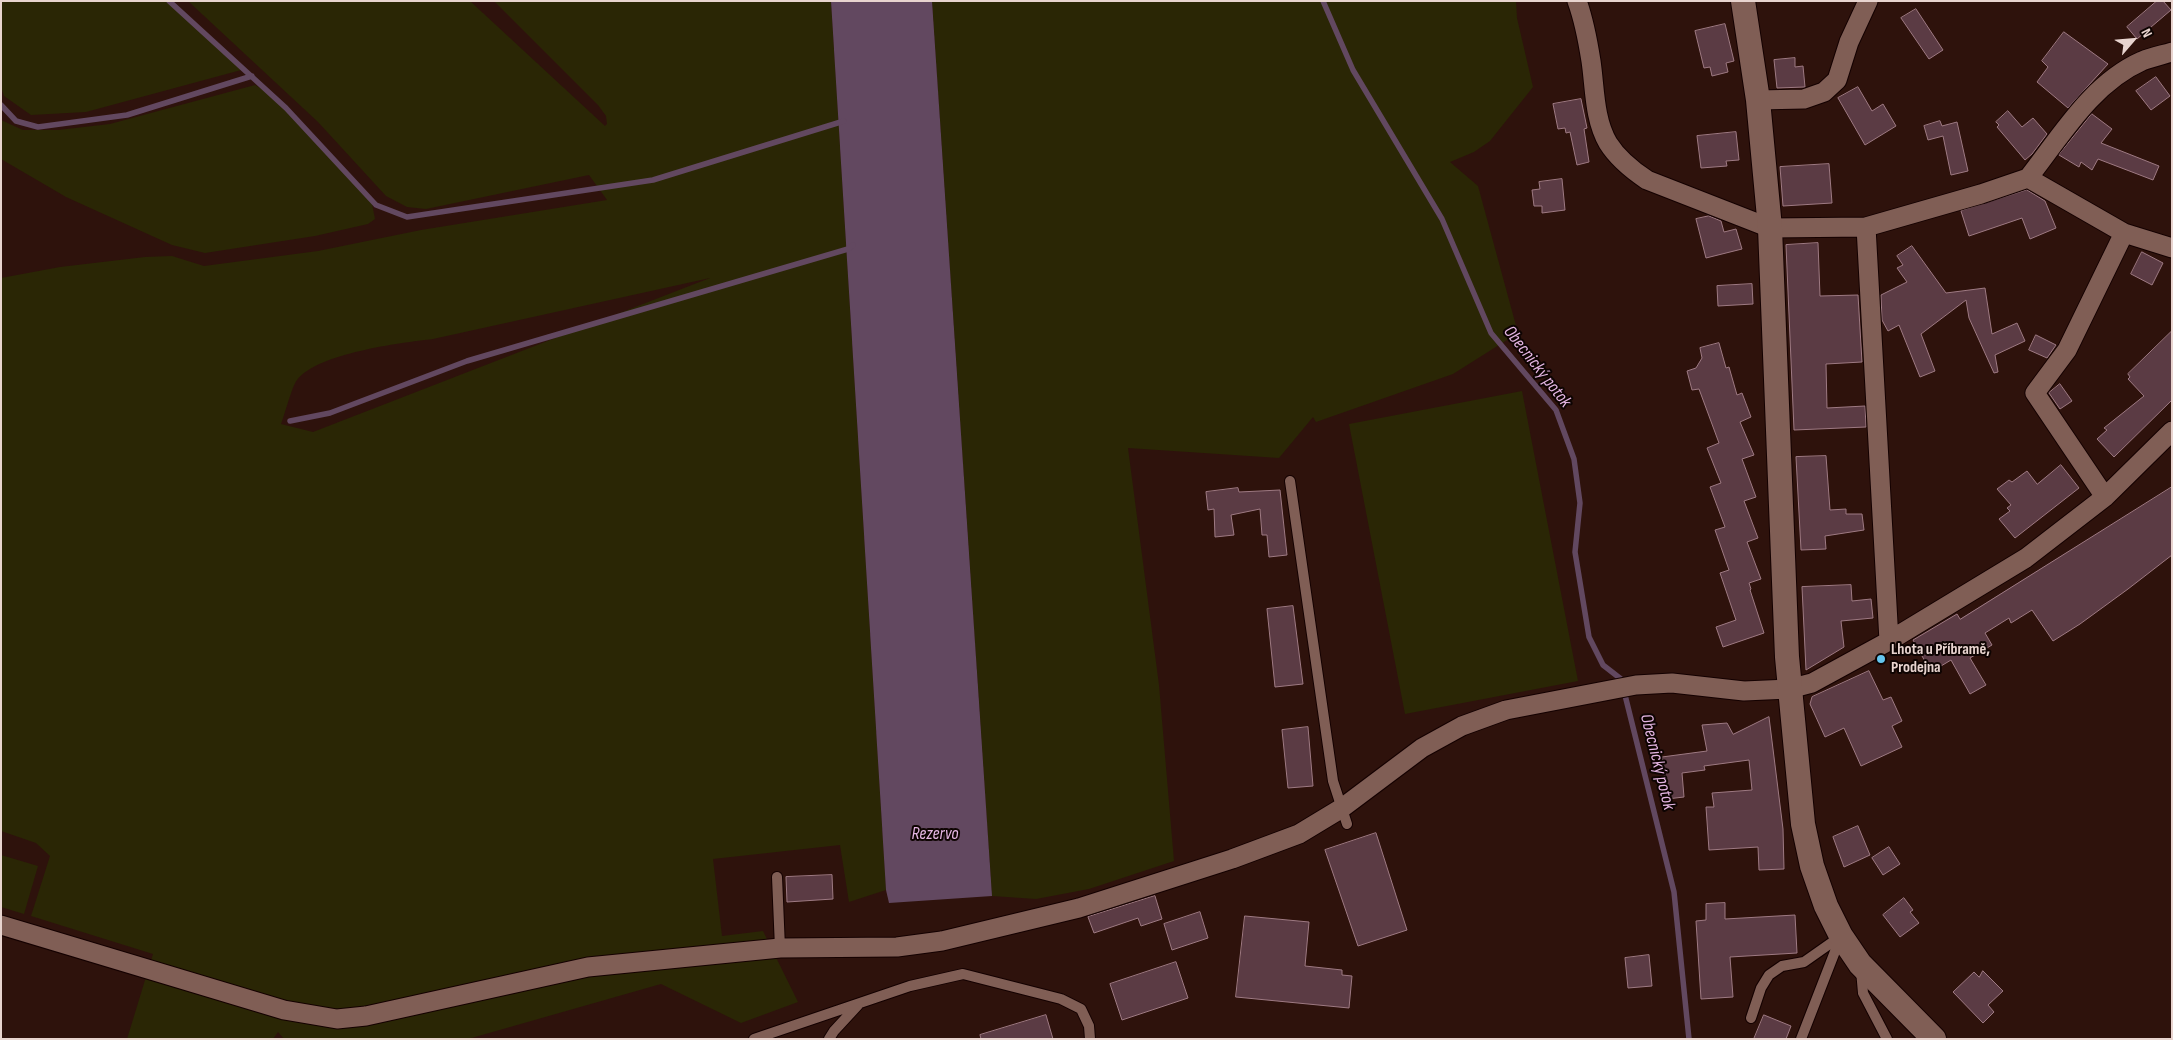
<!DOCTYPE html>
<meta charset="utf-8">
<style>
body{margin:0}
#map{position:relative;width:2173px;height:1040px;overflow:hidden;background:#2e120c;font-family:"Sofia Sans Condensed",sans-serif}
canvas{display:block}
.frame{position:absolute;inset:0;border:2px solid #e8d4cf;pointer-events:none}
.north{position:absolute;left:2108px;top:15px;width:50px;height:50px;-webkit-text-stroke:4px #0e0402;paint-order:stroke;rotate:63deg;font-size:14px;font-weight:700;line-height:20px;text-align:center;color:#e8d4cf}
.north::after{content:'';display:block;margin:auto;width:18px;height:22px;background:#e8d4cf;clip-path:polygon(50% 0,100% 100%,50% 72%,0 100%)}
</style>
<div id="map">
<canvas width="2173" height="1040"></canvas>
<div class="frame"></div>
<div class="north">N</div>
</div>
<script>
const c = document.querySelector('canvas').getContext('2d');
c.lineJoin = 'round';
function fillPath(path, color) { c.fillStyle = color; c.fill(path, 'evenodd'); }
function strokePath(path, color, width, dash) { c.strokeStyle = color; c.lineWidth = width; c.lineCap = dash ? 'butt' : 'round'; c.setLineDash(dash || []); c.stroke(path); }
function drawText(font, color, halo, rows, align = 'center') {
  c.font = font + ' "Sofia Sans Condensed",sans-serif'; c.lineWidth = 4; c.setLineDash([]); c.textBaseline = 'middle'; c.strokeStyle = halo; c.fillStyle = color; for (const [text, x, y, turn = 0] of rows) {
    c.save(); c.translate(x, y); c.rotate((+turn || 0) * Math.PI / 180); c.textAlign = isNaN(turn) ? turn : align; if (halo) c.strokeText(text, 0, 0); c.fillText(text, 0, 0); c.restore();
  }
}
fillPath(new Path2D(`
 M1,1H167L245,69L86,112L31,115L4,96L1,87Z
 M188,1H470L605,126L607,124L606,116L598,105L494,1H831L886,890L849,902L840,845L713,859L722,936L763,931L798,1002L741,1023L661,984L468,1039H284L278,1032L273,1039H127L153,954L31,916L50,856L36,843L1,831V278L60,267L145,257L172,256L204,266L318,251L421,230L607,200L589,175L426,209L407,207L386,196L318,122ZM710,278L313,432L281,424C285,414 292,386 297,380C318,353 400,343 433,339Z
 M932,1H1516L1517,18L1533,87L1490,141L1474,152L1450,162L1478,186L1518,333L1453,374L1316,422L1313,417L1279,458L1128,448L1159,685L1174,861L1089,889L1036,899L992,896Z
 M255,85L276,97L364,191L372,204L375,219L368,224L315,236L205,253L172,245L66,197L1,159V120L23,130H58L110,124Z
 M1522,391L1578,681L1405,714L1349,424Z
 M1,855L38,866L24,914L1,907Z`), '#2a2605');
fillPath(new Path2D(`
 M831,1H932L992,896L889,903L886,890Z`), '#624860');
strokePath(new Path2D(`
 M169,1L286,108L376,205L407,217L653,180L844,121
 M1323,1L1353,70L1442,219L1491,333L1556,410L1574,459L1580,503L1575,552L1589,637L1603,665L1621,679L1674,892L1689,1039
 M1,105L16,121L38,127L127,115L252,76
 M290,421L330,413L467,361L848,249L853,245`), '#624860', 5.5);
const building = new Path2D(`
 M2157,1H2163L2171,10L2137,39L2127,27Z
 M1916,9L1943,50L1929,59L1901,18Z
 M1725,24L1734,61L1726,63L1728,72L1712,76L1710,67L1704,68L1695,31Z
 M2064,32L2108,64L2068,108L2037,82L2048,67L2042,61Z
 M1795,58V67L1803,66L1805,87L1777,88L1774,60Z
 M2156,77L2170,96L2151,110L2136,91Z
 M1858,87L1872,111L1883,104L1896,126L1865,145L1838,98Z
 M1581,99L1587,128L1584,129L1589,162L1577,165L1570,132L1566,133L1565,128L1558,129L1553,104Z
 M2008,111L2022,127L2033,118L2047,134L2032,154L2025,160L1997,127L1999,125L1996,122Z
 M2092,114L2112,129L2101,143L2159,166L2153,180L2098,159L2092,170L2081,162L2079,167L2059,155Z
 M1940,121L1942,126L1957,122L1968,171L1951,175L1943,136L1928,140L1924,126Z
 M1736,132L1739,160L1726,161L1727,166L1701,168L1697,136Z
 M1829,164L1832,203L1783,206L1780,167Z
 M1562,179L1565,210L1542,213V206H1534L1532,190L1540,189L1539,182Z
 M2027,190L2045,201L2056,228L2030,239L2022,218L1969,236L1961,211Z
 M1709,216L1721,221L1724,232L1736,229L1742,249L1706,258L1696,219Z
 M1818,243L1820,296L1858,295L1862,362L1826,364L1827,408L1865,406L1866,427L1794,430L1786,245Z
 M1912,246L1946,293L1985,288L1992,334L2017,323L2025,341L1995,355L1998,372L1994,373L1969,318L1966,300L1921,334L1935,371L1920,377L1899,325L1888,331L1882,320L1881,295L1907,282L1897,268L1903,265L1897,256Z
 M2142,252L2163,263L2152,285L2131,274Z
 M1752,284L1753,304L1718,306L1717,286Z
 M2172,331V400L2114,457L2097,439L2107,430L2104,428L2144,396L2128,379L2130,377L2128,374Z
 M2036,335L2056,345L2047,358L2029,350Z
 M1719,343L1726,368L1729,367L1737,395L1742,393L1751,417L1740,422L1754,455L1742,459L1756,497L1744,501L1758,538L1747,542L1761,579L1749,583L1751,589L1750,590L1764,633L1723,647L1716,627L1736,620L1720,573L1729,570L1715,530L1725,527L1710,487L1721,483L1707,448L1719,443L1699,389L1692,390L1687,371L1696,368L1702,358L1700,348Z
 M2060,384L2072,401L2060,409L2049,393Z
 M1826,456L1830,510L1846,509V514H1862L1864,530L1825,536L1826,549L1801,550L1796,457Z
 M2061,465L2079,488L2015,538L1999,519L2010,511L2007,508L2011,505L1997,489L2009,480L2012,482L2027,471L2037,484Z
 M2172,487V555L2128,589L2080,624L2053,641L2032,610L2011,623L2009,618L1985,633L1992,645L1970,658L1986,685L1970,694L1951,660L1931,672L1913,640L1957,614L1960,619Z
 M1238,488L1239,492L1280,490L1287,555L1269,557L1267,535H1262L1260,509L1231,515L1234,535L1215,537L1214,509L1208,510L1206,492Z
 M1851,585L1852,601L1871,599L1873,618L1841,621L1844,647L1806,670L1802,587Z
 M1293,606L1303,684L1275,687L1267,609Z
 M1869,671L1883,700L1891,697L1902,721L1892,726L1902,747L1861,766L1844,728L1825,737L1810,704L1812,697Z
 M1769,717L1783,829L1784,869L1759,870L1758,847L1709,850L1706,807H1714L1712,793L1752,790L1749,760L1704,766L1705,770L1682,773L1684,797L1667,799L1662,757L1707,751L1702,725L1727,723L1733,734Z
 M1308,727L1313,786L1288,788L1282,730Z
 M1858,826L1870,855L1844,867L1833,837Z
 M1376,833L1407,930L1358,946L1325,850Z
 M1889,847L1900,864L1883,875L1872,858Z
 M832,875L833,899L787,902L786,877Z
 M1155,896L1162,919L1141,926L1138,918L1094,933L1088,917Z
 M1904,898L1913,910L1910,912L1919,923L1900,937L1883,915Z
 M1725,903V919L1795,915L1797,953L1730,957L1733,997L1701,999L1696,921L1706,920V904Z
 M1200,912L1208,938L1172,950L1164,924Z
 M1245,916L1309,922L1305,966L1342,970V975L1352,976L1349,1008L1236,997Z
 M1649,955L1652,986L1628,988L1625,958Z
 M1176,962L1188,998L1122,1020L1110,984Z
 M1983,971L2003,991L1988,1005L1994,1012L1983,1023L1953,992L1974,972L1979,977Z
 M1046,1015L1053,1039H981L980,1035Z
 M1764,1015L1791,1026L1786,1039H1754Z`);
fillPath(building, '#5b3b44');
strokePath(building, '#9e7a83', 1);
const service = new Path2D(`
 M1290,481L1333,781L1347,824
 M777,877L780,948
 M1861,970L1863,993L1887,1039
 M1751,1018L1761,988L1769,975L1782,966L1804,962L1841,936L1801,1039
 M754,1039L910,986L963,974L1061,999L1081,1009L1089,1026L1090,1039
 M829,1039L834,1031L858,1005`);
const minor = new Path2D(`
 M1577,1C1584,20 1588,42 1591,61C1595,88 1594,119 1608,143C1618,159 1632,170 1647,180L1770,228L1866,227L1981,194L2028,178L2124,233L2172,248
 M1758,100L1804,99L1824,92L1837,80L1849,42L1868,1
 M2028,178C2061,136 2092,83 2142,61C2152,57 2162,55 2172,52
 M1866,227L1889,641
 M2105,497L2035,393L2067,350L2124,233
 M1,925L284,1010L337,1019L366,1016L588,967L780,948L897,947L942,941L1079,908L1232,859L1299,834L1342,808L1422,748L1462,726L1506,710L1636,685L1672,683L1744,691L1789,689L1812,683L1889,641L2026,558L2105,497L2172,431`);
const tertiary = new Path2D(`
 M1743,1L1758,100L1770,228L1787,657L1803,824L1812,866L1826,906L1841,936L1860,964L1934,1039`);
strokePath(service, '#140100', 12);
strokePath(minor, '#140100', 21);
strokePath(tertiary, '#140100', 26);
strokePath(service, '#805e55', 10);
strokePath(minor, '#805e55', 19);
strokePath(tertiary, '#805e55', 24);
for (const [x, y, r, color] of [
 [1881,659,5,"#65c5ee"]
]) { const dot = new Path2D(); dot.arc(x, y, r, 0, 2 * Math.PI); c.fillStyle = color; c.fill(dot); strokePath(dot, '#0e0402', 2); }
drawText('bold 16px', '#e8d4cf', '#0e0402', [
 ["Lhota u Příbramě,",1891,650],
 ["Prodejna",1891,668]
], 'left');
drawText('italic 18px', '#e4b5e2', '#0e0402', [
 ["Obecnický potok",1537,367,52],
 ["Obecnický potok",1657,762,76],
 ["Rezervo",935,834]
]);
</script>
